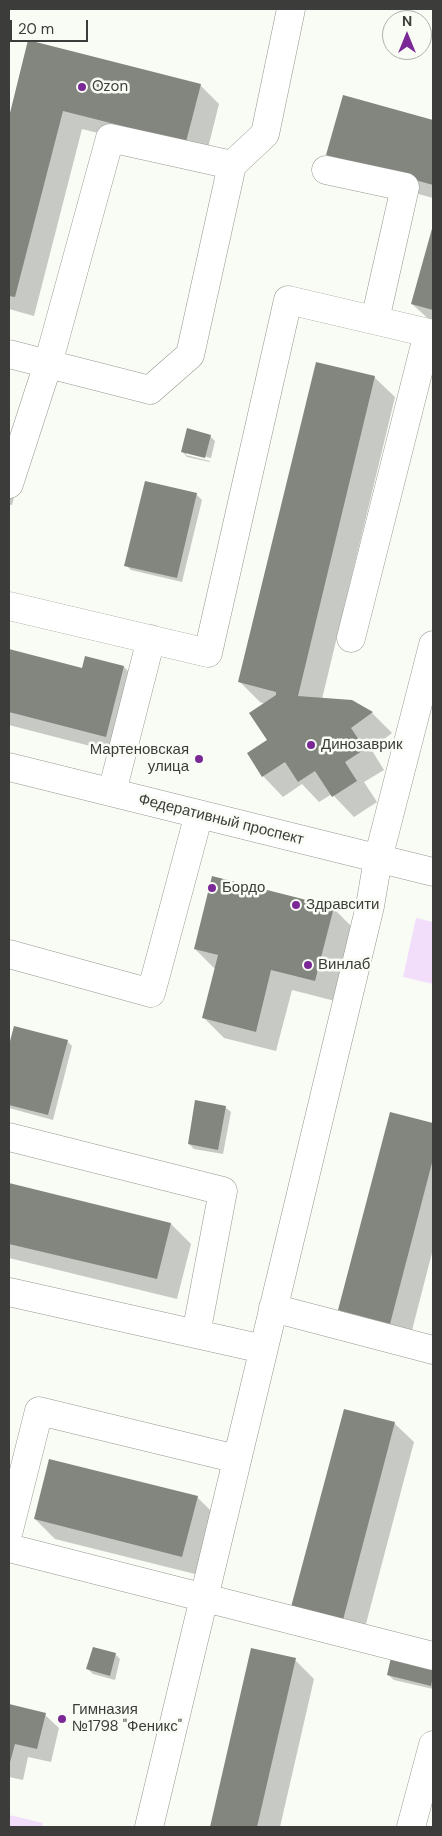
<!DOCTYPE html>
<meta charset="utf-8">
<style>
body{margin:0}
#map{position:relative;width:442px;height:1836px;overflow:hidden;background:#f9fcf5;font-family:"DM Sans",sans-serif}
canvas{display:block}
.frame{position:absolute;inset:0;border:10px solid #3c3d3a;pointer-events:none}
.north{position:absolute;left:382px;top:10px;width:50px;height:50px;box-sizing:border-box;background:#f9fcf5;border:1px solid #adb0aa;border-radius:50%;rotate:0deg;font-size:14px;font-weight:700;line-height:20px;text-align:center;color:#3c3d3a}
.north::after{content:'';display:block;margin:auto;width:18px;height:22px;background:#7b2897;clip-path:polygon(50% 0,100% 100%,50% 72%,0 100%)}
.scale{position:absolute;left:10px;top:20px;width:78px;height:22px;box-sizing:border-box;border:2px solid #3c3d3a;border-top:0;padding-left:6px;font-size:15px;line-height:18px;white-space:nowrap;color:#3c3d3a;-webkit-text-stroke:4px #f9fcf5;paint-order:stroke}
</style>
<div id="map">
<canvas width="442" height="1836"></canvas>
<div class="frame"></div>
<div class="north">N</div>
<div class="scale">20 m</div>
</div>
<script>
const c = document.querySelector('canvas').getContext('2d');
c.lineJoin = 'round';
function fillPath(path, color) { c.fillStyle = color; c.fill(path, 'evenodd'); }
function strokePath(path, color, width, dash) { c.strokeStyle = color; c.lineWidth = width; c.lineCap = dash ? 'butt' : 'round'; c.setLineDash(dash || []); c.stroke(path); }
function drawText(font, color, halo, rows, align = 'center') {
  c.font = font + ' "DM Sans",sans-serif'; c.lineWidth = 5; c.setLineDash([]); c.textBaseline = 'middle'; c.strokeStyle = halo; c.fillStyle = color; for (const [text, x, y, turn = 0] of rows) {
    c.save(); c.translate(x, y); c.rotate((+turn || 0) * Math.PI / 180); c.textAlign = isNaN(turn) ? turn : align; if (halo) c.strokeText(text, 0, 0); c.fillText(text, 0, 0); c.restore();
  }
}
fillPath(new Path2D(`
 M416,918L433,922V984L403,977Z
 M9,1815L43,1823L42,1827H9Z`), '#f2ddfb');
fillPath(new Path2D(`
 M29,42L200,85L219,104L205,160L82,129L34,316L9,309V122Z
 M344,96L433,121V198L346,174L327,155Z
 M433,228V323L412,304Z
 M374,377L395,397L322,699L352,701L372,713L392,733L371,749L384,770L364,782L377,802L354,817L332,794L319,802L302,784L283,797L263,776L269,741L265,704L260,702L240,682Z
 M210,436L215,441L211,458L186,452V455L210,461V462L187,457L182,451Z
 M9,457L21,469L12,505H9Z
 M146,482L197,495L202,500L182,582L131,570L126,565Z
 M9,651L83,670L124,667L143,686L125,755L9,725Z
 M333,908L353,928L335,1001L292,990L276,1051L224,1038L203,1017L215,969L195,949Z
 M15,1027L67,1041L72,1046L53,1120L9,1108V1050Z
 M225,1107L231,1112L223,1154L194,1149L189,1144Z
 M391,1114L433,1124V1249L409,1342L358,1329L339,1310Z
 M9,1185L171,1224L191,1244L177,1299L9,1258Z
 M394,1423L414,1442L362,1639L312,1626Z
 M197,1497L218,1518L203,1576L55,1539L35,1519Z
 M252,1650L295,1660L314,1679L280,1827H211Z
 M115,1654L120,1659L115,1680L93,1674L88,1669Z
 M433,1664V1689L394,1680L388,1675Z
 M9,1706L45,1715L59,1728L51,1762L28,1757L23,1780L9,1777Z`), '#0003');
fillPath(new Path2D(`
 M28,40L201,84L186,142L63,111L15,297L9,296V117Z
 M343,95L433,120V185L326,155Z
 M433,225V310L411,304Z
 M316,362L375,376L298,696L352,700L373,712L351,728L365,749L345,762L357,781L332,797L315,771L298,782L285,762L262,777L247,753L267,740L249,713L276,695V692L238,682Z
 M187,428L211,435L205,458L181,452Z
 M145,481L197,493L177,578L124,566Z
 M9,649L82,668L85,656L124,666L106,737L9,712Z
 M212,876L334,907L315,981L271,970L256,1032L202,1018L218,955L194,949Z
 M14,1026L68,1040L48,1115L9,1105V1045Z
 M195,1100L226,1106L218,1150L188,1144Z
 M390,1112L433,1123V1159L390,1324L338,1310Z
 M9,1183L171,1223L157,1279L9,1244Z
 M344,1409L395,1422L343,1620L291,1607Z
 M49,1459L198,1496L182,1557L34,1519Z
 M93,1647L116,1653L110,1676L86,1669Z
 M251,1648L296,1658L257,1827H210Z
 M392,1653L433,1662V1676L431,1686L387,1675Z
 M9,1704L46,1713L37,1749L15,1744L9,1766Z`), '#83867f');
const minor = new Path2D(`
 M232,165L265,134L291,9
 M326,170L405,187L375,320
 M9,354L150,390L190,355L232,165L110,138L48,364L9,484
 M9,606L208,653L288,300L433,334
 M351,638L428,333
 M9,767L433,872
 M112,792L151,639
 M9,954L151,993L199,814
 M9,1137L223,1191L196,1334
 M9,1292L263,1349
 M273,1308L433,1350
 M9,1530L39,1411L237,1459
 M9,1548L433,1656
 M149,1827L370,906L378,859L433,645
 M411,1827L433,1745`);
strokePath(minor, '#969891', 29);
strokePath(minor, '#fff', 28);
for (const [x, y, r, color] of [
 [82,87,5,"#7b2897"],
 [311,745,5,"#7b2897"],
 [199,759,5,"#7b2897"],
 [212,888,5,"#7b2897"],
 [296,905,5,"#7b2897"],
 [308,965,5,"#7b2897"],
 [62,1719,5,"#7b2897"]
]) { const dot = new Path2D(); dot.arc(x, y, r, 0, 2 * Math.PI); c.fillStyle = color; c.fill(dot); strokePath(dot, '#f9fcf5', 2); }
drawText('15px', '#3c3d3a', '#f9fcf5', [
 ["Ozon",92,87],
 ["Динозаврик",321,745],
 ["Мартеновская",189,750,"right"],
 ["улица",189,767,"right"],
 ["Бордо",222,888],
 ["Здравсити",306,905],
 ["Винлаб",318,965],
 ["Гимназия",72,1710],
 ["№1798 \"Феникс\"",72,1727]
], 'left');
drawText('15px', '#3c3d3a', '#f9fcf5', [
 ["Федеративный проспект",221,820,14]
]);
</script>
